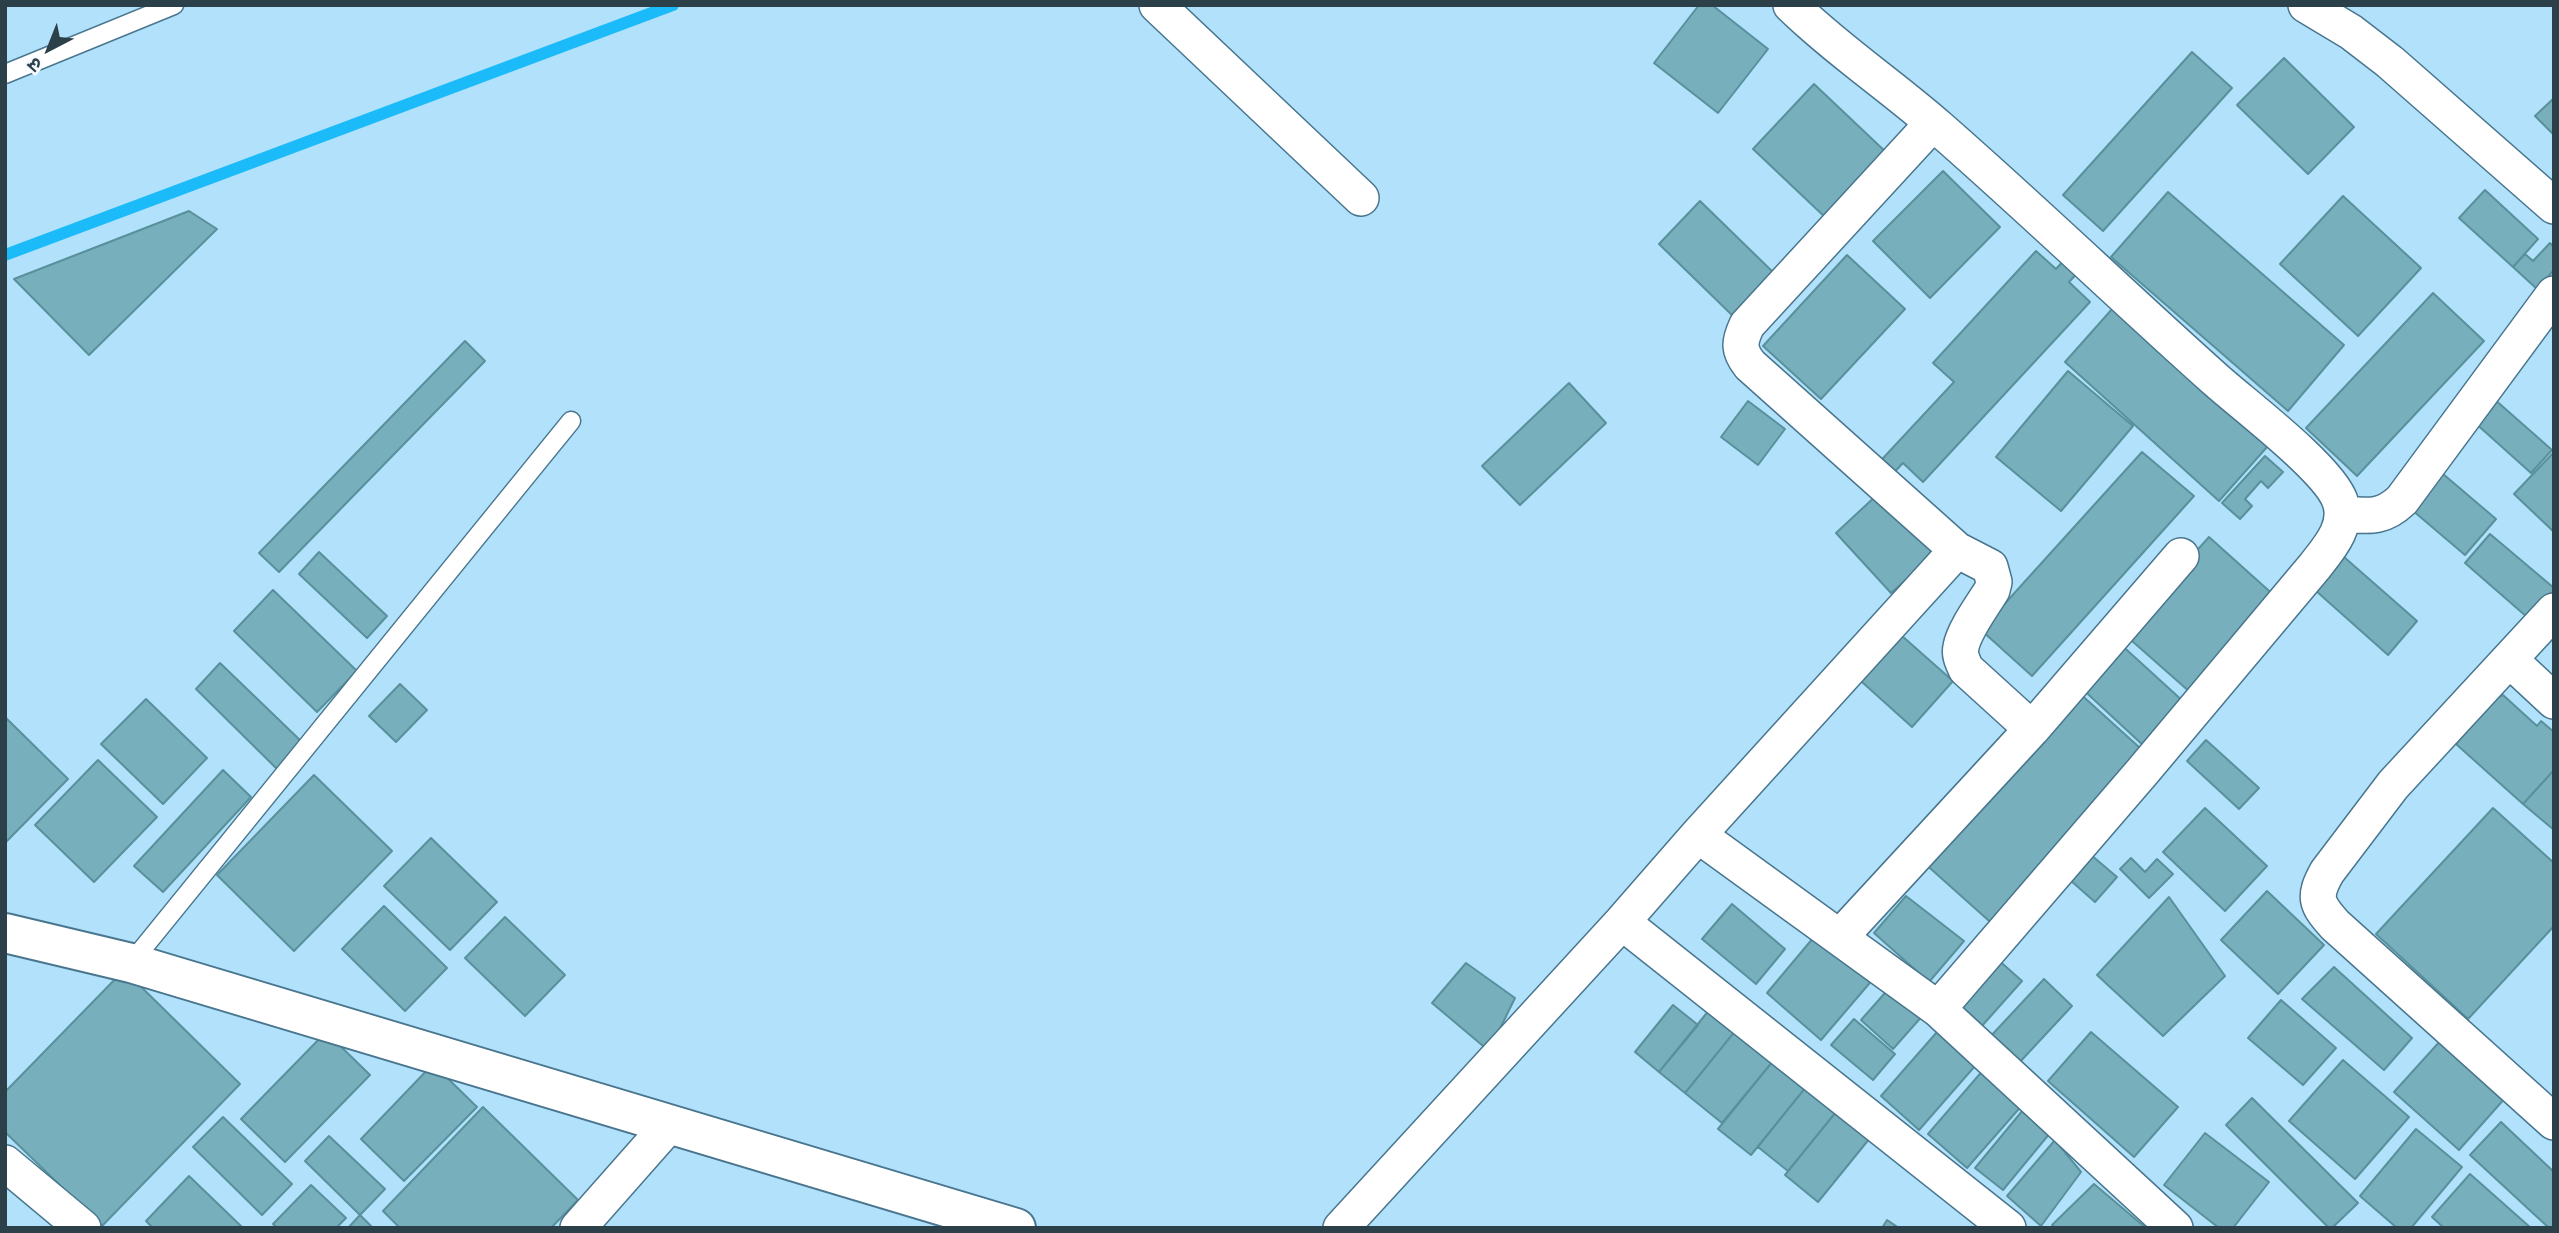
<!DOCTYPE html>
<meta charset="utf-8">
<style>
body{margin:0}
#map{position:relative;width:2559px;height:1233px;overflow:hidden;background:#b1e1fb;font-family:Signika,"Noto Sans Devanagari",sans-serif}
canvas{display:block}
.frame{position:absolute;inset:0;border:7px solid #2c404a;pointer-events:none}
.north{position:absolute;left:14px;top:14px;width:70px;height:70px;-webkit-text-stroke:5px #f6fbfd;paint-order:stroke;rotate:222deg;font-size:19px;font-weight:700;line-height:28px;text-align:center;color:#2c404a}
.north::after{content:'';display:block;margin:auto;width:24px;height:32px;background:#2c404a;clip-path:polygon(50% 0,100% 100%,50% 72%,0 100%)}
</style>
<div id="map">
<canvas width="2559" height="1233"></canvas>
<div class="frame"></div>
<div class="north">उ</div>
</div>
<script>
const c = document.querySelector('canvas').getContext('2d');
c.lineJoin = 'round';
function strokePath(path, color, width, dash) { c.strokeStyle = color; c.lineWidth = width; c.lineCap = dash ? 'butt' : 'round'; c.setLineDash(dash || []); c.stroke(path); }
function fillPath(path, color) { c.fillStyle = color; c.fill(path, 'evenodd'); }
strokePath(new Path2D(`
 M5,255L673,5`), '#1bbbfa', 12);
const building = new Path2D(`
 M1699,5H1712L1768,49L1718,113L1654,63Z
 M2192,52L2232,88L2103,231L2063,195Z
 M2284,58L2354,127L2308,174L2237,105Z
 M1814,84L1889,155L1828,220L1753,149Z
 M2554,98V135L2535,116Z
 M1943,171L2000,227L1930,298L1873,241Z
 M2485,190L2538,239L2513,267L2459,218Z
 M2168,192L2344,345L2288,411L2111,257Z
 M2343,196L2421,268L2358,336L2280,264Z
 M1700,201L1777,276L1735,318L1659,244Z
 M189,211L217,229L89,355L14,279Z
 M2550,243L2554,247V270L2537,289L2513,267L2525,254L2533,261Z
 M2073,250L2087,263L2069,282L2090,302L1923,482L1903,463L1885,482L1872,470L1954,382L1933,363L2036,251L2056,269Z
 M1847,255L1905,309L1821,399L1763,346Z
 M2433,293L2484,341L2357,476L2306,428Z
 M2121,299L2275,438L2219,501L2065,362Z
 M465,341L485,361L279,572L259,553Z
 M2068,371L2133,426L2061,511L1996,457Z
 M1569,383L1606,423L1520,505L1482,466Z
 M2493,398L2552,450L2531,473L2473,421Z
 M1748,401L1785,429L1758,465L1721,437Z
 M2142,452L2194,496L2032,676L1981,630Z
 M2554,452V532L2514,494Z
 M2265,456L2283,472L2268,488L2261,481L2245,499L2252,506L2240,519L2222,503Z
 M2436,468L2496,519L2465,555L2405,504Z
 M1879,493L1935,554L1891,593L1836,533Z
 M2490,534L2554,588V602L2535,624L2465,563Z
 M2209,537L2277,598L2191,693L2123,633Z
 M319,552L387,616L367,638L299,574Z
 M2344,557L2417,621L2388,655L2315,590Z
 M273,590L357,671L317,712L234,631Z
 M1893,628L1953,681L1912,727L1852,673Z
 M2117,641L2185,703L2145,747L2077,684Z
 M220,663L303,743L277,769L196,689Z
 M400,684L427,710L396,742L369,716Z
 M2076,690L2151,758L1997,928L1922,861Z
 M2503,695L2537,726L2541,721L2554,732V770L2523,804L2456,744L2493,699Z
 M146,699L207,758L163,804L101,744Z
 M5,717L68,779L5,843Z
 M2206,740L2259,788L2239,809L2187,761Z
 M98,760L157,817L94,882L35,825Z
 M223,770L251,797L163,892L134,866Z
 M2554,770V830L2523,804Z
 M314,775L392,851L294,951L217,875Z
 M2205,808L2267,866L2225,911L2163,852Z
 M2493,808L2554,863V926L2468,1019L2376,934Z
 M431,838L497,902L450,950L384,886Z
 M2084,849L2117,877L2095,902L2062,873Z
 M2131,858L2145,872L2157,859L2173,874L2149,898L2120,869Z
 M2267,891L2324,945L2278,994L2221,940Z
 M1906,896L1964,941L1929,982L1874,933Z
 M2169,897L2225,976L2163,1036L2097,975Z
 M1732,904L1785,949L1756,984L1702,939Z
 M384,906L447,968L405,1011L342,949Z
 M505,917L565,975L525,1016L465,958Z
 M1819,931L1874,978L1821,1040L1767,993Z
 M1995,957L2022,981L1973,1036L1945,1012Z
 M1466,963L1515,998L1489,1051L1432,1003Z
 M2334,967L2412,1038L2384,1070L2302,999Z
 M124,970L240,1084L102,1226L5,1132V1092Z
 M2044,979L2072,1006L2018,1064L1989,1038Z
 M1892,985L1924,1014L1893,1049L1861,1020Z
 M2281,1000L2336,1048L2303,1085L2248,1038Z
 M1673,1005L1698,1025L1659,1072L1635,1052Z
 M1710,1009L1736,1030L1685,1093L1659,1072Z
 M1854,1019L1895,1054L1873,1080L1831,1045Z
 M1736,1030L1773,1061L1722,1123L1685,1093Z
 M326,1032L370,1075L285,1162L241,1119Z
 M1937,1032L1975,1066L1919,1130L1881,1096Z
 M2091,1032L2178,1107L2134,1157L2048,1081Z
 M2442,1039L2506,1097L2459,1150L2394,1092Z
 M2343,1060L2409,1117L2355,1179L2289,1121Z
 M1773,1061L1806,1087L1751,1155L1718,1129Z
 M433,1064L477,1107L404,1181L361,1139Z
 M1985,1068L2024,1103L1967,1168L1928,1134Z
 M1806,1087L1836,1112L1788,1171L1758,1147Z
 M2252,1098L2358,1203L2332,1228H2329L2226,1125Z
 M2028,1104L2055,1127L2003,1190L1975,1168Z
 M483,1107L578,1200L551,1228H400L383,1211Z
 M1836,1112L1870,1138L1818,1202L1785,1175Z
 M223,1117L292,1184L262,1215L193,1147Z
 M2501,1122L2554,1172V1228H2549L2470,1155Z
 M2416,1129L2462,1167L2411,1228H2397L2360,1196Z
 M2205,1133L2269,1182L2233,1228H2219L2164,1185Z
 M329,1136L385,1189L360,1215L305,1161Z
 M2055,1140L2081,1172L2041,1226L2007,1196Z
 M2470,1174L2531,1228H2444L2432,1217Z
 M189,1176L243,1228H153L146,1221Z
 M2094,1184L2146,1228H2056L2052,1225Z
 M311,1185L346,1218L336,1228H277L273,1224Z
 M360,1215L373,1228H348Z
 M1887,1220L1899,1228H1882Z`);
fillPath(building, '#77b0bc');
strokePath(building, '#58909c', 2);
const service = new Path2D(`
 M5,74L174,5
 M131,963L571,421`);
const minor = new Path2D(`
 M1157,5L1361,198
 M1791,5C1836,49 1890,85 1938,127C2032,209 2122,296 2216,380C2244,405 2329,469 2340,501C2349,526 2329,548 2315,566L2143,771L1938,1009
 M2306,5L2351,32L2390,62L2554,206
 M1933,123L1747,325C1739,342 1738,350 1750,365L1957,550L1990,567L1994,582L1992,590C1983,605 1964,630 1961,647C1959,655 1963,662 1966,669L2032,729
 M2343,514C2369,516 2382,519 2402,500L2554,294
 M2554,611L2393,785L2327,872C2313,897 2316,904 2335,925L2554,1122
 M2510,660L2554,701
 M1698,835L1938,1009L2175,1228
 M1622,922L2008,1228
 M1840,937L2032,729L2181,556
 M5,1163L83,1228
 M578,1228L669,1125
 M1341,1228L1622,922L1698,835L1957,550`);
const tertiary = new Path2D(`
 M5,933L131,963L1016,1228`);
strokePath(service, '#49768e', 21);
strokePath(minor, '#49768e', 38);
strokePath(tertiary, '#49768e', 42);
strokePath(service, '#fff', 18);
strokePath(minor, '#fff', 35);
strokePath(tertiary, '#fff', 38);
</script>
